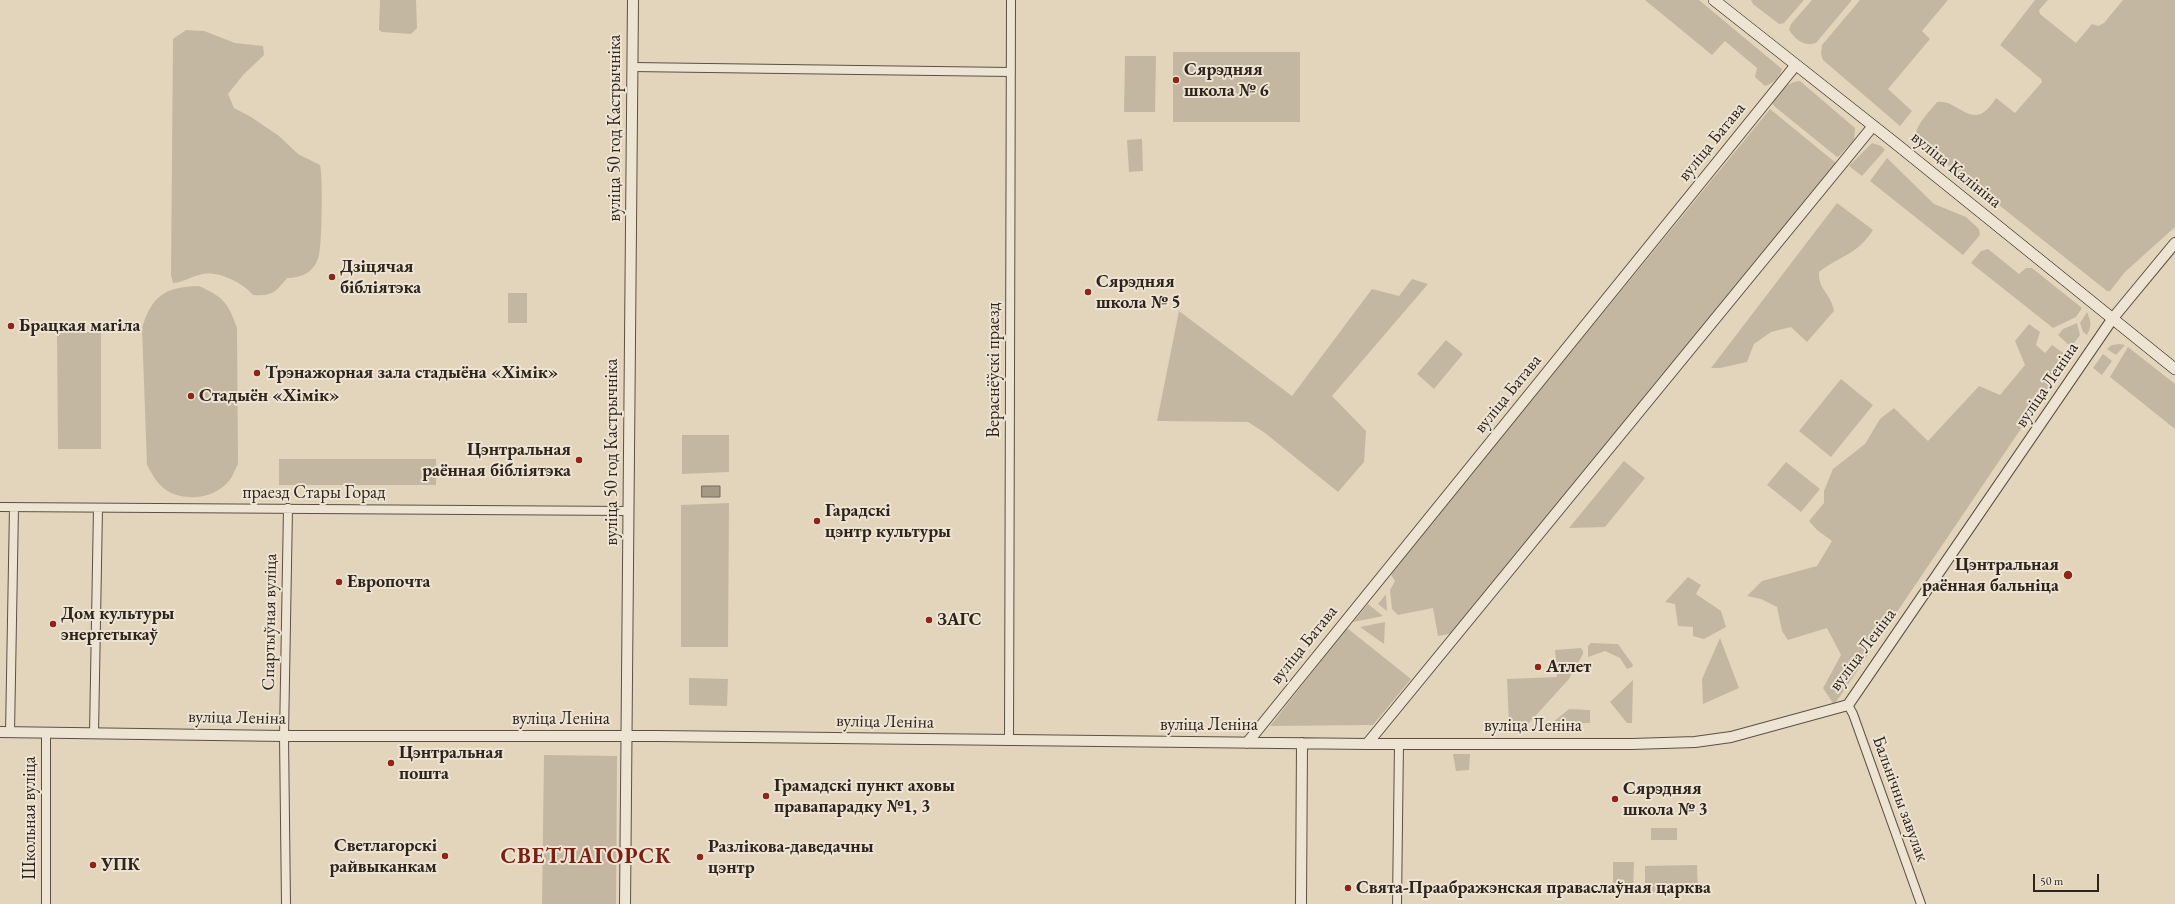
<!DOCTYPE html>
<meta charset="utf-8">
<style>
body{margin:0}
#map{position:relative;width:2175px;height:904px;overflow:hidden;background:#e3d5bc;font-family:"EB Garamond",serif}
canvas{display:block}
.scale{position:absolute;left:2033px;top:874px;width:66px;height:18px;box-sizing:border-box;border:2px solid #2f241c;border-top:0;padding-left:5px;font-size:12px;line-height:14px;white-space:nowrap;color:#2f241c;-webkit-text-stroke:3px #ede4d3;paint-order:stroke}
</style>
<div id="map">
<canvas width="2175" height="904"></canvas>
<div class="scale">50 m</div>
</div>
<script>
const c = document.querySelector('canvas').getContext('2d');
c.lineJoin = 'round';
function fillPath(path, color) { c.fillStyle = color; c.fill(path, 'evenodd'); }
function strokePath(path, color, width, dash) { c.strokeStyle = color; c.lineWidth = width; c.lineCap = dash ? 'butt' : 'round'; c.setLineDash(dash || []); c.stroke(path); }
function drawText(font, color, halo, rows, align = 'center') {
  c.font = font + ' "EB Garamond",serif'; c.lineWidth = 4; c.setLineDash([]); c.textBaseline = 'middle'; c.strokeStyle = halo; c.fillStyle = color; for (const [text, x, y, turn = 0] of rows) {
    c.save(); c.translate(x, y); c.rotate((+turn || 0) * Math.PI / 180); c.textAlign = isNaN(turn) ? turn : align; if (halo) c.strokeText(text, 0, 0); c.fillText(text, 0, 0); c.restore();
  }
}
fillPath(new Path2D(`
 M380,0H416L417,28L411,34L382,32L379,30Z
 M1645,0H1699L1782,69C1779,78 1774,83 1765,86L1755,77L1757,68L1725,41L1712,55Z
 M1751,0H1804L1784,23L1779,24L1753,4Z
 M1812,0H1852L1816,43C1804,47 1796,40 1789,30L1791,24Z
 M1860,0H1948L1922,31L1930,39L1888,89L1912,111L1900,126L1823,60L1821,54L1822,45Z
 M2035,0H2048L2039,10L2040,14L2076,43L2092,24L2098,26L2104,23L2123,0H2175V227L2125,272L2110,291H2107L1916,139C1913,127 1930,111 1937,102C1959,98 1973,136 1996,98L2015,113L2042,82L2041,79L2000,45Z
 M186,30L204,31L235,43L263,46L264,55L243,75L228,94L234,108L251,117L279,136L298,154L320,165C323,176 322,243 319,255C315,272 302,278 287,278C275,293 272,296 253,295C243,283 219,271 203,274C192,276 184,282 173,283L171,275L173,39Z
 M1173,52H1300V122H1173Z
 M1125,56H1156L1155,112H1124Z
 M1800,81L1855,128L1854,140L1839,156L1837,157L1774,106L1772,103C1780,93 1786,82 1800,81Z
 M1770,109L1836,163L1454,633L1438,636L1433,608L1398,615L1392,609L1390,590L1395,581L1390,573Z
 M1142,139L1143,171L1129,172L1127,140Z
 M1872,143L1881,146L1885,150L1862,176L1849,166Z
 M1887,158L1934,204L1966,217L1979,229L1980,235L1963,255L1870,181Z
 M1837,203L1873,230C1857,255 1841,255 1819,272C1818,290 1831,293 1834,311L1807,342L1791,327L1771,332L1754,344L1747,362L1720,368H1711Z
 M1988,249L2019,274L2026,268H2032L2082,308L2076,317L2053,328L1971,263L1981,251Z
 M1412,279L1428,284L1332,396L1366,431L1364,462L1338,492L1265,433L1248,422L1157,421L1179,311L1292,396L1372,289L1399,296Z
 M199,286C223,297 228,302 237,328L238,464C235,469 233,476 229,481C214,499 185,502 166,490C157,484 152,474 147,465L142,328C152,296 164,287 199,286Z
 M508,293H527V323H508Z
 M2087,312C2091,321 2092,326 2087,335L2083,332L2080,323Z
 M2077,323L2080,335L2071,347L2058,335L2063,329Z
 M2029,324L2040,332L2036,345L2045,353L2052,345L2066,355L2054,380L1834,705L1823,688L1841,655L1827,628L1788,640L1782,631L1777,607L1761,599L1747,596L1762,581L1817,566L1832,541L1817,530L1809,521L1824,503V491L1833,469L1865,444L1880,419L1894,408L1928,441L1979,386L2000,395L2025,365L2015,341Z
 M57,332H101V449H58Z
 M1446,340L1463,354L1434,389L1417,374Z
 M2119,344L2125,345L2116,355L2107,349L2112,345Z
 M2128,347L2175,384V429L2110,377Z
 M2103,354L2112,361L2102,375L2093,368Z
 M1841,379L1873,405L1831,457L1799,431Z
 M682,435H729V472L682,474Z
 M279,459H436V485H279Z
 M1624,461L1645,478L1605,527L1569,528Z
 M1786,462L1820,489L1801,512L1767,485Z
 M729,503L728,647H681V505Z
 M1688,577L1701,585L1696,594L1721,611L1726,627L1704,639L1693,636V627L1678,626L1675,604L1665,602Z
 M1386,594L1387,611L1378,604Z
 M1368,604L1383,616L1353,622Z
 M1385,622L1384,644L1360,627Z
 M1347,628L1411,679L1373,725L1270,726Z
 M1720,638L1739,688L1703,704L1702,679Z
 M1591,643L1618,644L1633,665L1632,667L1627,669L1620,658L1605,651L1588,657V646Z
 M1581,648L1583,651V654L1569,679L1528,724H1509L1507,679L1557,677L1555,650Z
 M689,678L728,679L727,706L689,705Z
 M1633,680L1632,723H1627L1610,702Z
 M1569,709L1590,710V723H1552Z
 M1453,754H1470L1469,770L1456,771Z
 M544,755L617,756L616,904H542Z
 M1651,828H1677V840H1651Z
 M1613,862H1634L1633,893H1613Z
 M1697,865L1698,893H1645V866Z`), '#c4b7a1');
const water = new Path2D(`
 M702,486H720V497H702Z`);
fillPath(water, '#a69986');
strokePath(water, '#766a5c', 1);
const minor = new Path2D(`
 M632,67L1011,72
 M0,507L628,511
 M1848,705L1853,714L1921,904
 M10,733L14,507
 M94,734L98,508
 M1009,741L1011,0
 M46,904V733
 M286,904L284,736L288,508
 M1397,904L1399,743`);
const tertiary = new Path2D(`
 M0,732L284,736H658L1367,744H1632L1695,742L1731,737L1848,705L2113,318L2175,243
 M1247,743L1795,66
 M1367,744L1873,126
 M625,904L633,0
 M1301,904L1302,743`);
const secondary = new Path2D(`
 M1714,0L1895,143L2175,369`);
strokePath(minor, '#5c5044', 10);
strokePath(tertiary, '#5c5044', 12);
strokePath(secondary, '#2f241c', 12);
strokePath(minor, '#ede4d3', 8);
strokePath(tertiary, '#ede4d3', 10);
strokePath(secondary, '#ede4d3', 11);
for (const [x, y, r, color] of [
 [1176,80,4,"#8f2418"],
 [332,277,4,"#8f2418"],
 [1088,292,4,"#8f2418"],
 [11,326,4,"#8f2418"],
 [257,373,4,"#8f2418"],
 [191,396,4,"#8f2418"],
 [579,460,4,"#8f2418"],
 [817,521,4,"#8f2418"],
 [2068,575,5,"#8f2418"],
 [339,582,4,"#8f2418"],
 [929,620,4,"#8f2418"],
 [53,624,4,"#8f2418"],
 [1538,667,4,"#8f2418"],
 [391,763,4,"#8f2418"],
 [766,796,4,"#8f2418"],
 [1615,799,4,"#8f2418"],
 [445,856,4,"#8f2418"],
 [700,857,4,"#8f2418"],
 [93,865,4,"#8f2418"],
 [1348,888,4,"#8f2418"]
]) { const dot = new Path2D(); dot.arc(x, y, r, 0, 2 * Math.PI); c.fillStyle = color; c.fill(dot); strokePath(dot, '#ede4d3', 1.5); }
drawText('bold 18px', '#2f241c', '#ede4d3', [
 ["Сярэдняя",1184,70],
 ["школа № 6",1184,91],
 ["Дзіцячая",340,267],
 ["бібліятэка",340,288],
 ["Сярэдняя",1096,282],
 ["школа № 5",1096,303],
 ["Брацкая магіла",19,326],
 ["Трэнажорная зала стадыёна «Хімік»",265,373],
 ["Стадыён «Хімік»",199,396],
 ["Цэнтральная",571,450,"right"],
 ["раённая бібліятэка",571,471,"right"],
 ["Гарадскі",825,511],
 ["цэнтр культуры",825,532],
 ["Цэнтральная",2059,565,"right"],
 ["раённая бальніца",2059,586,"right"],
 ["Европочта",347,582],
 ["Дом культуры",61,614],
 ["энергетыкаў",61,635],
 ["ЗАГС",937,620],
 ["Атлет",1546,667],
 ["Цэнтральная",399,753],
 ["пошта",399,774],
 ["Грамадскі пункт аховы",774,786],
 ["правапарадку №1, 3",774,807],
 ["Сярэдняя",1623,789],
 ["школа № 3",1623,810],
 ["Светлагорскі",437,846,"right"],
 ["райвыканкам",437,867,"right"],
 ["Разлікова-даведачны",708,847],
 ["цэнтр",708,868],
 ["УПК",101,865],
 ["Свята-Праабражэнская праваслаўная царква",1356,888]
], 'left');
drawText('18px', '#2f241c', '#ede4d3', [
 ["вуліца 50 год Кастрычніка",615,128,-90],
 ["вуліца Батава",1712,142,-51],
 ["вуліца Калініна",1956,170,39],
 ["Вераснёўскі праезд",994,370,-90],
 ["вуліца Леніна",2047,385,-56],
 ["вуліца Батава",1508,394,-51],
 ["вуліца 50 год Кастрычніка",612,452,-90],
 ["праезд Стары Горад",314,493],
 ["Спартыўная вуліца",270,622,-89],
 ["вуліца Батава",1304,645,-51],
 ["вуліца Леніна",1863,650,-53],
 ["вуліца Леніна",237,718,1],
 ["вуліца Леніна",561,719],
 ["вуліца Леніна",885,722,1],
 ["вуліца Леніна",1209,725],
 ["вуліца Леніна",1533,726],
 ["Бальнічны завулак",1900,799,70],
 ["Школьная вуліца",30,818,-90]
]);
c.letterSpacing = '1px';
drawText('bold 22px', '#7a1f14', '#ede4d3', [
 ["СВЕТЛАГОРСК",586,857]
]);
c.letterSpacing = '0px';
</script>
